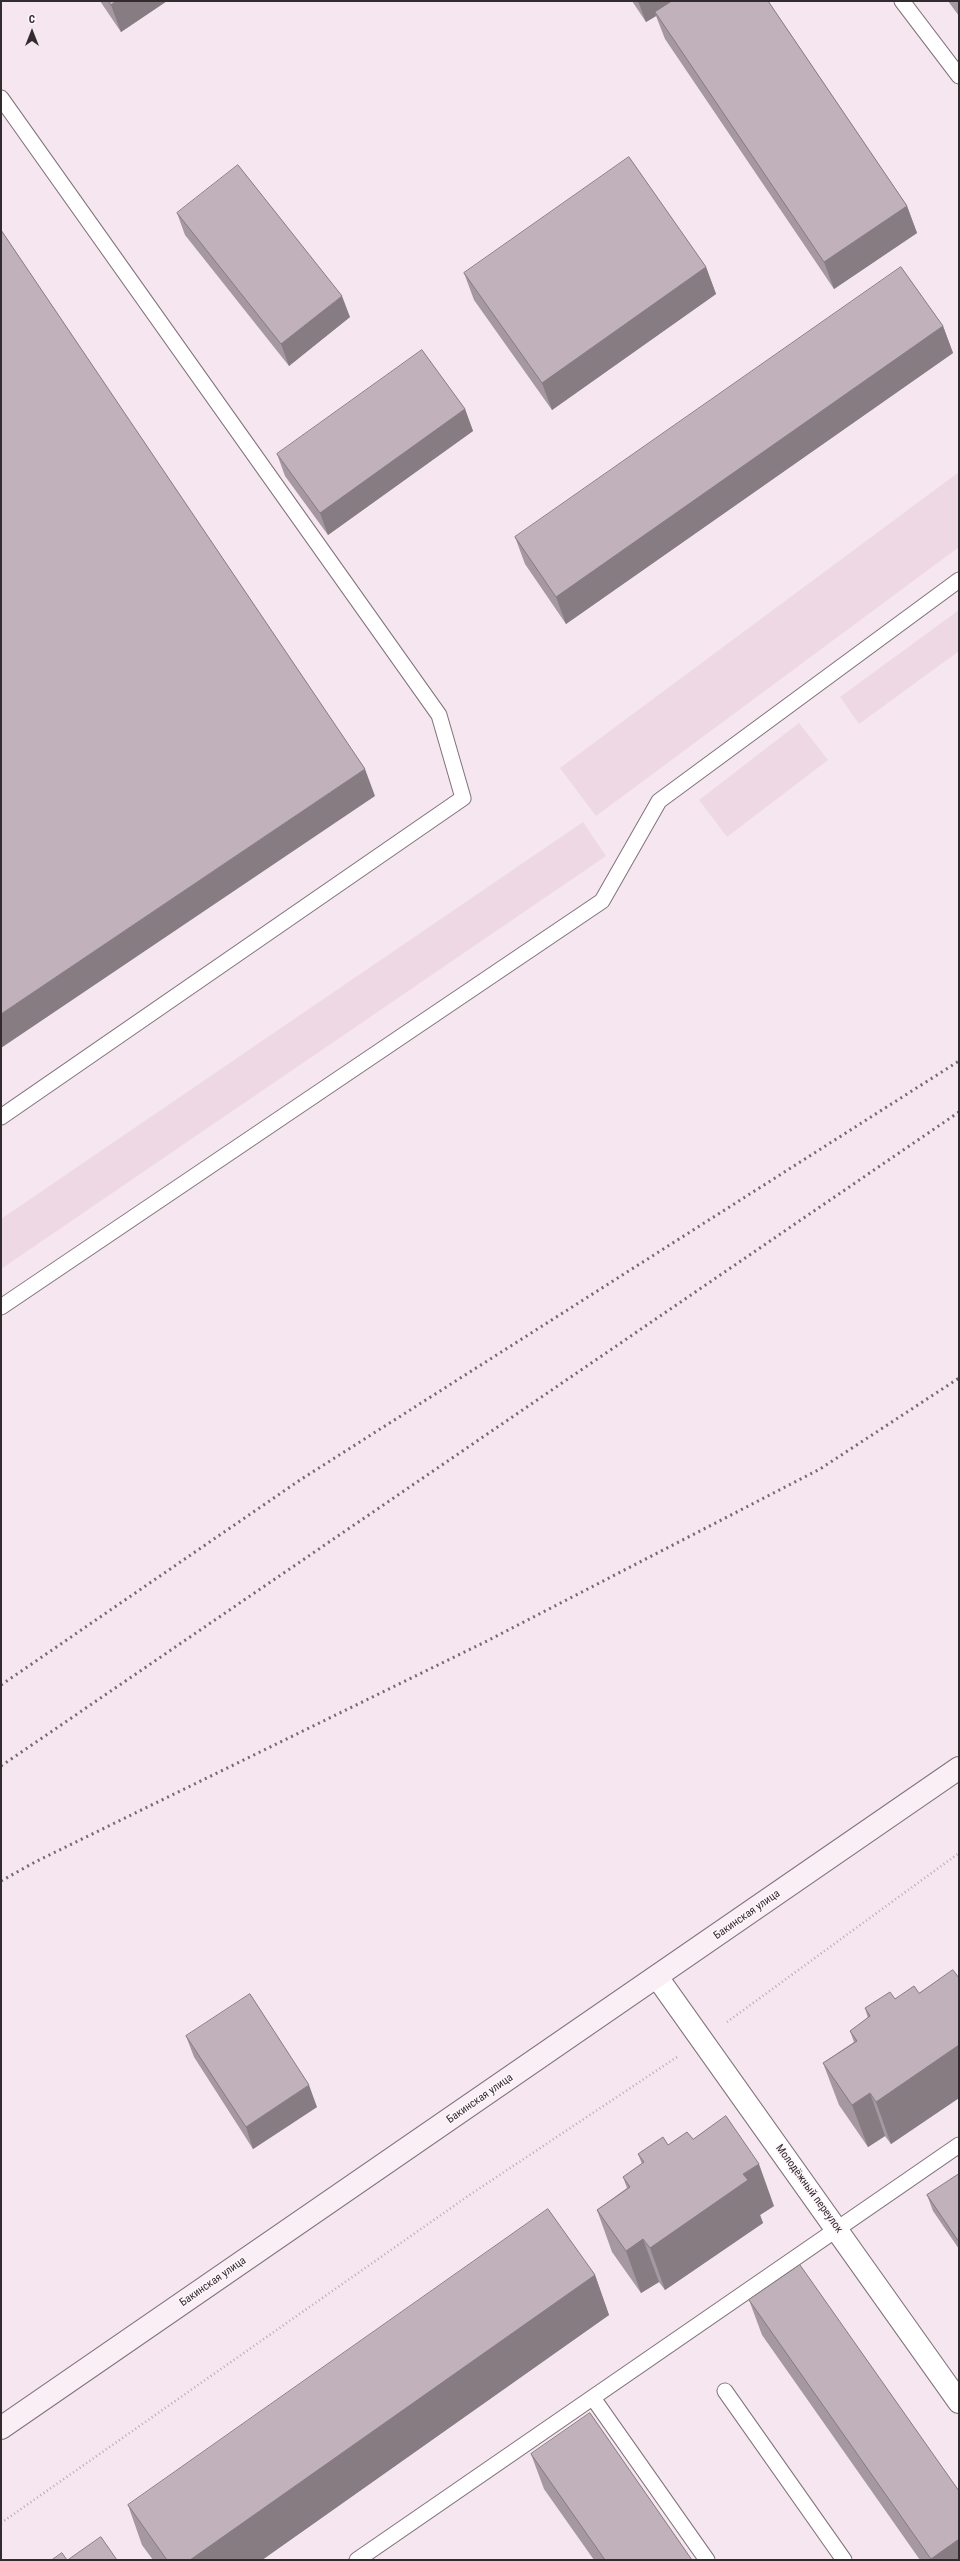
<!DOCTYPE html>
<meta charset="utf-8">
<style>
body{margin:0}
#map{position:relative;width:960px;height:2561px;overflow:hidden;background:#f5e6ef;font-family:"Roboto Condensed",sans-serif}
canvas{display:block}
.frame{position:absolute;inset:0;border:2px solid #322c2f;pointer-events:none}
.north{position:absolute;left:12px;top:12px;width:40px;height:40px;-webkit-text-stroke:3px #fef5fa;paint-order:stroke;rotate:0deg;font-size:11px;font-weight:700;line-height:16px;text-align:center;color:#322c2f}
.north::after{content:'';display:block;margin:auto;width:14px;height:18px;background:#322c2f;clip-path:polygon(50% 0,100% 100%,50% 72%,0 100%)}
</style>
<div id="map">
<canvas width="960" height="2561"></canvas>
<div class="frame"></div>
<div class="north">С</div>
</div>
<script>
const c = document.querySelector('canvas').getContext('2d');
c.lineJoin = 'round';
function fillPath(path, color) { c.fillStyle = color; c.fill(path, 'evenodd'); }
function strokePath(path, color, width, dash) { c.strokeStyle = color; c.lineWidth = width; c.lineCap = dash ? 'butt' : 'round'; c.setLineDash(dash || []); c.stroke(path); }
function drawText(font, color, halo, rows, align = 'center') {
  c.font = font + ' "Roboto Condensed",sans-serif'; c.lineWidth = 3; c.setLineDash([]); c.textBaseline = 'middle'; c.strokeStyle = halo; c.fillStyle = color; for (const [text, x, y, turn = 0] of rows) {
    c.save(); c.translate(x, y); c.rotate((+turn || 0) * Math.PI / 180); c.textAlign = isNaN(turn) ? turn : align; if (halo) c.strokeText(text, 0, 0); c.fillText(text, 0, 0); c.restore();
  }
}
fillPath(new Path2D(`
 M959,472V547L596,816L560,768Z
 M959,610V651L859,724L840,697Z
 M799,723L828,760L727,837L699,800Z
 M583,822L606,856L1,1269V1219Z`), '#eed8e4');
const lane = new Path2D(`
 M902,1L959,76
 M1,98L439,715L463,798L1,1117
 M1,1307L602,901L659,801L959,580
 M725,2391L844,2560
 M593,2398L707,2560
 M357,2560L959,2145`);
const street = new Path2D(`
 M657,1977L959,2402`);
const secondary = new Path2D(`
 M1,2428L959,1768`);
strokePath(lane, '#80727a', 17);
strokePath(street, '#80727a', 24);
strokePath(secondary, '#80727a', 24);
strokePath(new Path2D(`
 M727,2022L959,1853
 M1,2523L468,2196L677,2057`), '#b7abb2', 2.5, [1, 3]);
strokePath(lane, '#fff', 15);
strokePath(street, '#fff', 22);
strokePath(secondary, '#fbeff6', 22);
strokePath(new Path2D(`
 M1,1685L300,1480L959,1061
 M1,1766L959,1112
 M1,1881L35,1862L487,1641L820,1469L959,1378`), '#746b70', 3, [2, 4]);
fillPath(new Path2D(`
 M100,1H167L121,32Z
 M632,1H768L907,206L917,233L834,289L665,39L656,16L646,22Z
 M948,1H959V16Z
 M177,213L350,317L289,366L185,235Z
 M706,267L716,294L552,410L474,300L464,273Z
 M943,326L953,353L566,624L525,564L515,537Z
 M465,409L473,431L328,535L285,476L277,454Z
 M959,1978V2098L891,2144L885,2136L868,2147L839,2105L823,2063L854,2042L850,2031L868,2018L865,2008L895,1999L919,1993Z
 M186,2036L317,2107L253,2149L194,2057Z
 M693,2139L774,2206L760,2215L763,2223L665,2290L659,2282L641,2293L612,2252L597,2210L627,2188L623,2177L642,2164L638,2154L668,2145Z
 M959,2174V2249L933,2211L927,2195Z
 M595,2275L609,2315L262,2560H153L142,2545L128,2505Z
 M749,2300L959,2560H920L762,2335Z
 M531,2454L692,2560H594L544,2489Z`), '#a598a0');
fillPath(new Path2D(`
 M116,1H167L121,32L111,5Z
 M638,1H678L655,12L656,16L646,22Z
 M907,206L917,233L834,289L824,262Z
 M706,267L716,294L552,410L542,383Z
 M342,296L350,317L289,366L281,344Z
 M943,326L953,353L566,624L556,597Z
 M465,409L473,431L328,535L320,513Z
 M365,769L375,796L1,1048V1014Z
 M959,2045V2098L891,2144L876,2102Z
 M309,2085L317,2107L253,2149L246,2127Z
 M870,2093L885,2136L868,2147L852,2105Z
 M759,2164L774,2206L760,2215L763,2223L665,2290L650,2248L743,2174Z
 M643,2239L659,2282L641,2293L626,2251Z
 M595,2275L609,2315L262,2560H190Z
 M959,2539V2560H931V2559Z`), '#867c82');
const building = new Path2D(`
 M109,1H116L111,5Z
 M672,1H768L907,206L824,262L655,12Z
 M629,157L706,267L542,383L464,273Z
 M238,165L342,296L281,344L177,213Z
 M1,230L365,769L1,1014Z
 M901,267L943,326L556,597L515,537Z
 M422,350L465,409L320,513L277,454Z
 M953,1970L959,1978V2045L876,2102L870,2093L852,2105L823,2063L857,2041L850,2031L870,2016L865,2008L890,1992L895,1999L914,1986L919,1993Z
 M250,1994L309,2085L246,2127L186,2036Z
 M726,2116L759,2164L743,2174L748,2180L650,2248L643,2239L626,2251L597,2210L630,2187L623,2177L644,2162L638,2154L663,2137L668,2145L687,2132L693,2139Z
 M959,2174V2242L927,2195Z
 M548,2209L595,2275L190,2560H167L128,2505Z
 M800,2265L959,2491V2539L931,2559L749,2300Z
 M590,2413L692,2560H605L531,2454Z
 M101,2537L117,2560H68Z
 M62,2553L67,2560H52Z`);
fillPath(building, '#c0b1ba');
strokePath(building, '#867c82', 1);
drawText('11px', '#322c2f', '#fef5fa', [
 ["Бакинская улица",747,1915,-35],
 ["Бакинская улица",480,2099,-35],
 ["Молодёжный переулок",809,2189,54],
 ["Бакинская улица",213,2282,-35]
]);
</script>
